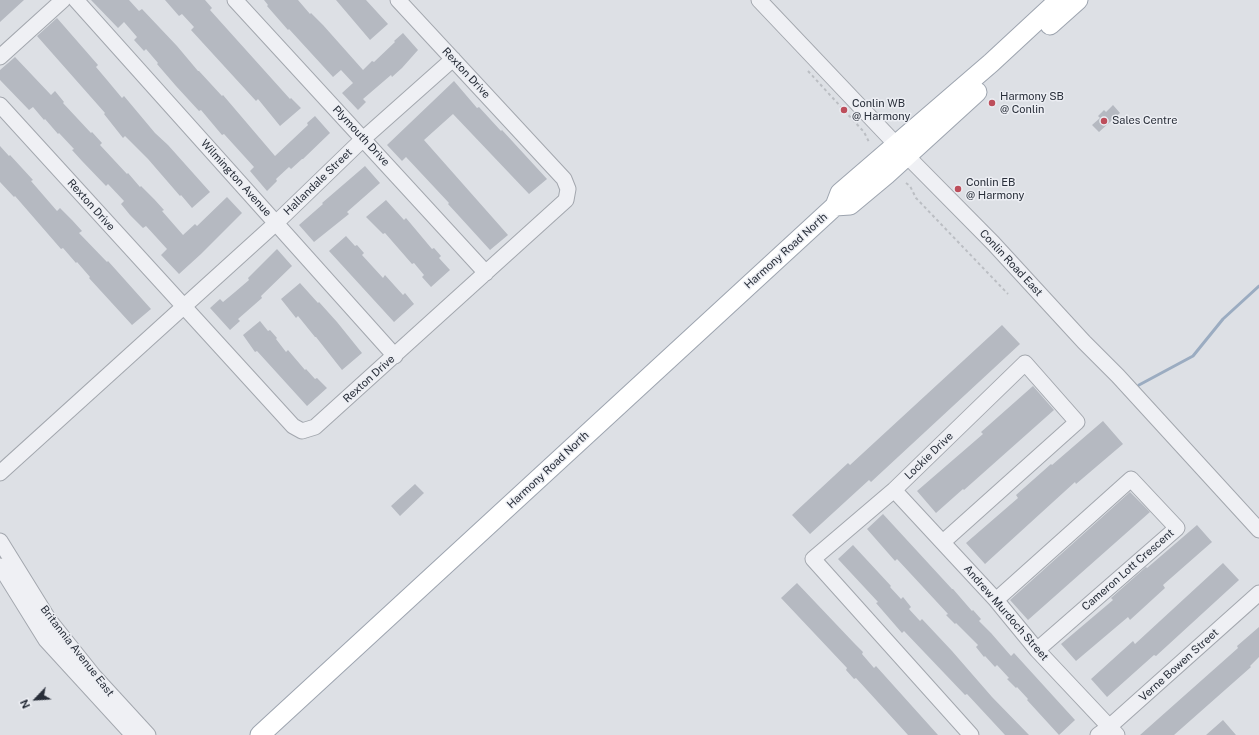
<!DOCTYPE html>
<style>
body{margin:0}
#map{position:relative;width:1259px;height:735px;overflow:hidden;background:#dde0e5;font-family:"Public Sans",sans-serif}
canvas{display:block}
.north{position:absolute;left:16px;top:679px;width:40px;height:40px;-webkit-text-stroke:3px #eceef3;paint-order:stroke;rotate:245deg;font-size:11px;font-weight:700;line-height:16px;text-align:center;color:#282e39}
.north::after{content:'';display:block;margin:auto;width:14px;height:18px;background:#282e39;clip-path:polygon(50% 0,100% 100%,50% 72%,0 100%)}
</style>
<div id="map">
<canvas width="1259" height="735"></canvas>
<div class="north">N</div>
</div>
<script>
const c = document.querySelector('canvas').getContext('2d');
c.lineJoin = 'round';
function strokePath(path, color, width, dash) { c.strokeStyle = color; c.lineWidth = width; c.lineCap = dash ? 'butt' : 'round'; c.setLineDash(dash || []); c.stroke(path); }
function fillPath(path, color) { c.fillStyle = color; c.fill(path, 'evenodd'); }
function drawText(font, color, halo, rows, align = 'center') {
  c.font = font + ' "Public Sans",sans-serif'; c.lineWidth = 3; c.setLineDash([]); c.textBaseline = 'middle'; c.strokeStyle = halo; c.fillStyle = color; for (const [text, x, y, turn = 0] of rows) {
    c.save(); c.translate(x, y); c.rotate((+turn || 0) * Math.PI / 180); c.textAlign = isNaN(turn) ? turn : align; if (halo) c.strokeText(text, 0, 0); c.fillText(text, 0, 0); c.restore();
  }
}
strokePath(new Path2D(`
 M1139,385L1193,356L1223,319L1259,286`), '#9bacc1', 3);
fillPath(new Path2D(`
 M0,0H24L0,22Z
 M91,0H129L139,11L142,9L177,46L198,71H199L222,96L223,95L275,156L308,125L307,123L315,116L330,133L303,159H302L291,169L289,167L276,179L277,181L267,191L250,171L254,167L224,134L222,135L201,110L199,111L176,86L157,64L158,63L146,49L144,51L134,40L137,37L124,22L118,28Z
 M165,0H205L212,8L210,10L290,99L291,98L301,108L280,126L258,99L256,101L191,30L194,27L182,14L179,16Z
 M264,0H298L310,14L311,13L323,25L363,70L372,61L374,62L395,42L394,41L403,33L418,50L402,68L392,77L391,75L363,99L366,102L358,110L342,93L353,83L341,70L333,77L289,29L288,30L267,6L268,5Z
 M336,0H366L388,24L370,40Z
 M57,18L98,65L96,67L107,80L122,98L124,96L155,133L168,145L210,192L192,208L181,195L180,196L148,159L125,136L123,138L104,114L105,113L37,36Z
 M15,57L51,95L55,91L64,102L63,103L91,133L92,132L102,143L100,145L127,174L128,173L140,187L141,186L154,199L164,210L162,211L183,235L195,224L197,226L227,197L242,213L201,254L179,274L161,255L167,249L146,226L143,228L130,215L121,204L124,201L108,184L106,186L82,161L72,150L74,149L59,133L58,134L45,119L44,120L33,107L29,110L0,80V70Z
 M454,81L477,108L479,107L501,131L502,130L547,179L529,194L453,114L424,140L508,235L490,250L459,216L448,204L449,203L406,157L402,161L387,145Z
 M1113,105L1120,113L1099,132L1092,125L1100,118L1098,116L1104,110L1106,112Z
 M0,146L9,156L10,155L33,180L31,181L57,211L60,208L72,220L82,231L79,233L107,262L108,261L151,309L132,325L89,278L90,277L77,262L76,263L63,248L61,249L15,196L14,197L0,182Z
 M365,166L380,183L347,212L349,214L314,242L299,225L323,204L322,203Z
 M386,200L404,220L406,218L432,249L434,248L441,256L439,258L450,270L431,287L422,277L424,275L414,263L412,264L385,233L383,234L366,217Z
 M346,236L355,246L357,245L364,253L362,255L383,278L385,275L403,295L405,293L414,304L394,322L329,251Z
 M277,249L292,266L261,296L262,298L238,319L240,321L230,330L210,308L220,299L223,302L235,292L249,280L248,278Z
 M300,283L318,303L319,302L337,322L362,353L342,370L316,337H315L298,316L296,318L281,299Z
 M260,321L268,331L270,330L277,338L276,339L286,352L288,350L305,370L306,369L315,379L317,378L327,388L307,406L257,351L255,352L243,335Z
 M1002,325L1020,344L871,482L869,480L810,534L792,515L848,463L850,465Z
 M1033,386L1054,410L964,490L963,489L936,513L917,491L983,434L981,432Z
 M1103,421L1123,444L1076,484L1075,482L985,564L966,543L1018,498L1016,495L1051,464L1052,465Z
 M415,484L424,493L400,516L391,506Z
 M1130,492L1150,512L1028,620L1010,600Z
 M883,514L952,589H953L972,611L973,610L981,619L979,621L991,633L1011,656L1014,653L1075,720L1059,735L1027,700L1028,699L1017,687L1016,688L1007,679L1009,678L997,665L995,667L985,656L984,657L976,647L978,645L956,623L955,624L946,615L948,614L897,559L895,561L867,529Z
 M1197,525L1212,542L1163,585L1165,588L1130,620L1128,617L1076,661L1061,644L1113,600L1111,598L1146,567L1147,568Z
 M853,545L891,586L890,587L901,599L903,597L911,607L909,609L920,621L922,619L952,651L992,697L1029,735H1005L967,694L965,695L904,631L902,633L876,603L878,602L838,559Z
 M1223,563L1239,580L1156,656L1154,655L1107,697L1091,679L1133,641L1135,644Z
 M797,583L854,643L863,652L862,654L874,668L876,666L938,735H908L856,678L854,679L846,670L847,668L781,598Z
 M1259,627V657L1250,666L1251,667L1174,735H1140L1238,648L1237,646Z
 M1223,720L1236,735H1206Z`), '#b5b9c1');
const minor = new Path2D(`
 M76,0L395,356
 M235,0L486,273
 M759,0L907,156L993,243L1084,342L1118,376L1259,530
 M0,57L63,0
 M0,105L293,426L302,431L315,427L566,200L568,189L564,179L398,0
 M0,473L276,223L363,139L453,59
 M894,490L996,600L1037,650L1117,735
 M0,541L49,620L93,675L148,735
 M943,542L1077,422L1025,363L894,490L813,559L971,735
 M0,566L46,640L133,735
 M996,600L1131,479L1177,528L1037,650
 M1098,735L1109,727L1259,593`);
const major = new Path2D(`
 M1050,25L1078,0
 M835,206L850,205L886,175L977,92
 M260,735L835,206L840,193L991,63L1059,0`);
strokePath(minor, '#a3a7ae', 17);
strokePath(major, '#9da4af', 21);
strokePath(new Path2D(`
 M808,71L864,132L869,142
 M906,183L910,186L916,198L1008,294`), '#bbbec3', 2, [3, 3]);
strokePath(minor, '#eff0f4', 15);
strokePath(major, '#fff', 19);
for (const [x, y, r, color] of [
 [992,103,4,"#bd4e5b"],
 [844,110,4,"#bd4e5b"],
 [1104,121,4,"#bd4e5b"],
 [958,189,4,"#bd4e5b"]
]) { const dot = new Path2D(); dot.arc(x, y, r, 0, 2 * Math.PI); c.fillStyle = color; c.fill(dot); strokePath(dot, '#eceef3', 1.5); }
drawText('11px', '#282e39', '#eceef3', [
 ["Rexton Drive",466,73,47],
 ["Plymouth Drive",361,136,47],
 ["Wilmington Avenue",236,178,48],
 ["Hallandale Street",318,182,-44],
 ["Rexton Drive",91,205,48],
 ["Harmony Road North",786,251,-42],
 ["Conlin Road East",1011,263,47],
 ["Rexton Drive",369,379,-42],
 ["Lockie Drive",929,456,-44],
 ["Harmony Road North",548,470,-43],
 ["Cameron Lott Crescent",1128,570,-41],
 ["Andrew Murdoch Street",1006,613,49],
 ["Britannia Avenue East",77,651,52],
 ["Verne Bowen Street",1179,665,-42]
]);
drawText('11px', '#282e39', '#eceef3', [
 ["Harmony SB",1000,97],
 ["@ Conlin",1000,110],
 ["Conlin WB",852,104],
 ["@ Harmony",852,117],
 ["Sales Centre",1112,121],
 ["Conlin EB",966,183],
 ["@ Harmony",966,196]
], 'left');
</script>
